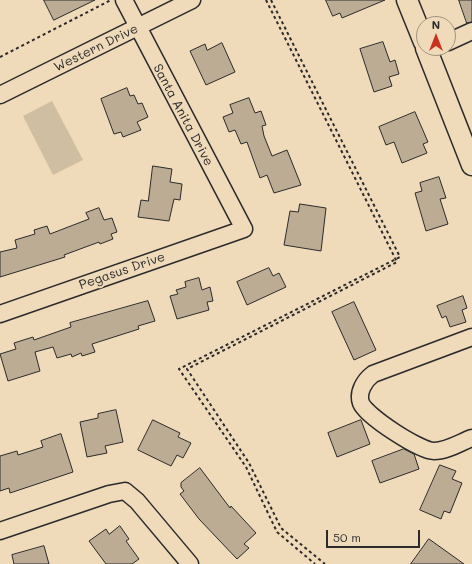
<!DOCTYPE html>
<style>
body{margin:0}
#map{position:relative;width:472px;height:564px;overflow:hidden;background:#efdab9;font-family:Mali,sans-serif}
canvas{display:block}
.north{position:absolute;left:416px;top:16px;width:40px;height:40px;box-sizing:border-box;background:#efdab9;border:1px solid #a19480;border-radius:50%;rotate:0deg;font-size:11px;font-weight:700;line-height:16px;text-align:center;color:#2b2b2b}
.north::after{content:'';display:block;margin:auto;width:14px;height:18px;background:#c8321e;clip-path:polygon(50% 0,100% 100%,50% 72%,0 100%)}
.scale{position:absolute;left:326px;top:530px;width:94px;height:18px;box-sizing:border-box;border:2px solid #2b2b2b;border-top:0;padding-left:5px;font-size:12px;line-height:14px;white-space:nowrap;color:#2b2b2b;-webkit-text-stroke:3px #efdab9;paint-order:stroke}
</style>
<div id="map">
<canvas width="472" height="564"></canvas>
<div class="north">N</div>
<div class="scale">50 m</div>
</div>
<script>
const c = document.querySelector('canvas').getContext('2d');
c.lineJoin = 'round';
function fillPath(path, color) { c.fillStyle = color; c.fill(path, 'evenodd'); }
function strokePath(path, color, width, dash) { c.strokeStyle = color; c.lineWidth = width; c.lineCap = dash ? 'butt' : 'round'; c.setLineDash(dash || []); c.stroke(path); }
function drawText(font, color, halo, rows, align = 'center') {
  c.font = font + ' Mali,sans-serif'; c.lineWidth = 4; c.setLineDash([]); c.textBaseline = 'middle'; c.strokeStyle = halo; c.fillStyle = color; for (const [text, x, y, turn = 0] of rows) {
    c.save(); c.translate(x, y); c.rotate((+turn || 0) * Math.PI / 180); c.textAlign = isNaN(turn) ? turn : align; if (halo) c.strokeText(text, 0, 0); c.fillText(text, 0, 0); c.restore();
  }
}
fillPath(new Path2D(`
 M52,101L83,160L53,175L23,116Z`), '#cfbea1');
const building = new Path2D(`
 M44,0H95L54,20Z
 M326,0H385L342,18L340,13L333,16Z
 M459,0H472V22L467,23Z
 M383,42L390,62L395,60L399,74L389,77L392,86L374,92L360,49Z
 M222,43L235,72L206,85L190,51L205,44L207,50Z
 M127,88L130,96L134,95L138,104L142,103L148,117L137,122L141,130L123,137L121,132L114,134L101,99Z
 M249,98L255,113L261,111L266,125L262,126L264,136L272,156L287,150L301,185L274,193L267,175L260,178L247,142L241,144L235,130L229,132L223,117L233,113L230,105Z
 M415,112L428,142L423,144L427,153L402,163L394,142L386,145L379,127Z
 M153,166L172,169L170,182L182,184L180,200L174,199L169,221L138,217L141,200L148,201Z
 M439,177L446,198L440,199L448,224L426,231L415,193L422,191L420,183Z
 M300,204L326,208L321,251L284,245L290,211L298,212Z
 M99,208L104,220L112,218L117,232L111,234L113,239L100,244L99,242L64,255L65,257L0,277V252L17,248L15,240L35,234L34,230L47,226L50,234L89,219L86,213Z
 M269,268L273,276L279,273L286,287L247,305L237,282Z
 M199,278L202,290L210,287L213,301L207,302L209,310L177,319L170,296L178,294L176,290L186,287L185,282Z
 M463,296L467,308L462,310L466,322L450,327L446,316L442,318L437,306Z
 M148,301L155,321L138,326L139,329L92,344L95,352L82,356L81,353L72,357L71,354L57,358L53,347L35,352L40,371L8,381L0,354L16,349L14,343L33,337L34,340L71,327L70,323Z
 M354,302L376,350L354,360L332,312Z
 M116,410L123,442L105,446L107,453L87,457L80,422L98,418V414Z
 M153,420L180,433L178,437L191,443L183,458L177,455L171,466L138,450Z
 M361,420L370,444L337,457L328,433Z
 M61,434L73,472L10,493L9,488L0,491V456L17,451L18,455L43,447L41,441Z
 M404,449L414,454L419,469L380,483L372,461Z
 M440,465L456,471L452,479L462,483L450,513L444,511L441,519L420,510Z
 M200,468L230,508L231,506L256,533L244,544L249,548L237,559L199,519L180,494L184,491L181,487V483Z
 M120,526L129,539L126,541L139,559L132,564H106L89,541L106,529L109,534Z
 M429,539L464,564H411Z
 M44,546L49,564H14L12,555Z`);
fillPath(building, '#bcac94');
strokePath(building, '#2b2b2b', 1);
const minor = new Path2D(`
 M448,42L472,31
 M0,95L192,0
 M0,314L244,229L124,0
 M472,337L373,374C365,380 357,392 361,403C366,416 420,451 434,451C447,451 461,442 472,438
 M0,531L109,494L125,491L137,501L190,564`);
const major = new Path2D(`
 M407,0L424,42
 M426,48L472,165`);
strokePath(minor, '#2b2b2b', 19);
strokePath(major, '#2b2b2b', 23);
strokePath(new Path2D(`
 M266,0L397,262L187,369L249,463L281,528L325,564
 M271,0L400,257L179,369L246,467L277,532L315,564
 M0,57L111,0`), '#2b2b2b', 2, [3, 3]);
strokePath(minor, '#efdab9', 16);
strokePath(major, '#efdab9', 20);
drawText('13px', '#2b2b2b', '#efdab9', [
 ["Western Drive",96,48,-26],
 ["Santa Anita Drive",183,115,62],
 ["Pegasus Drive",122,271,-19]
]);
</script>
